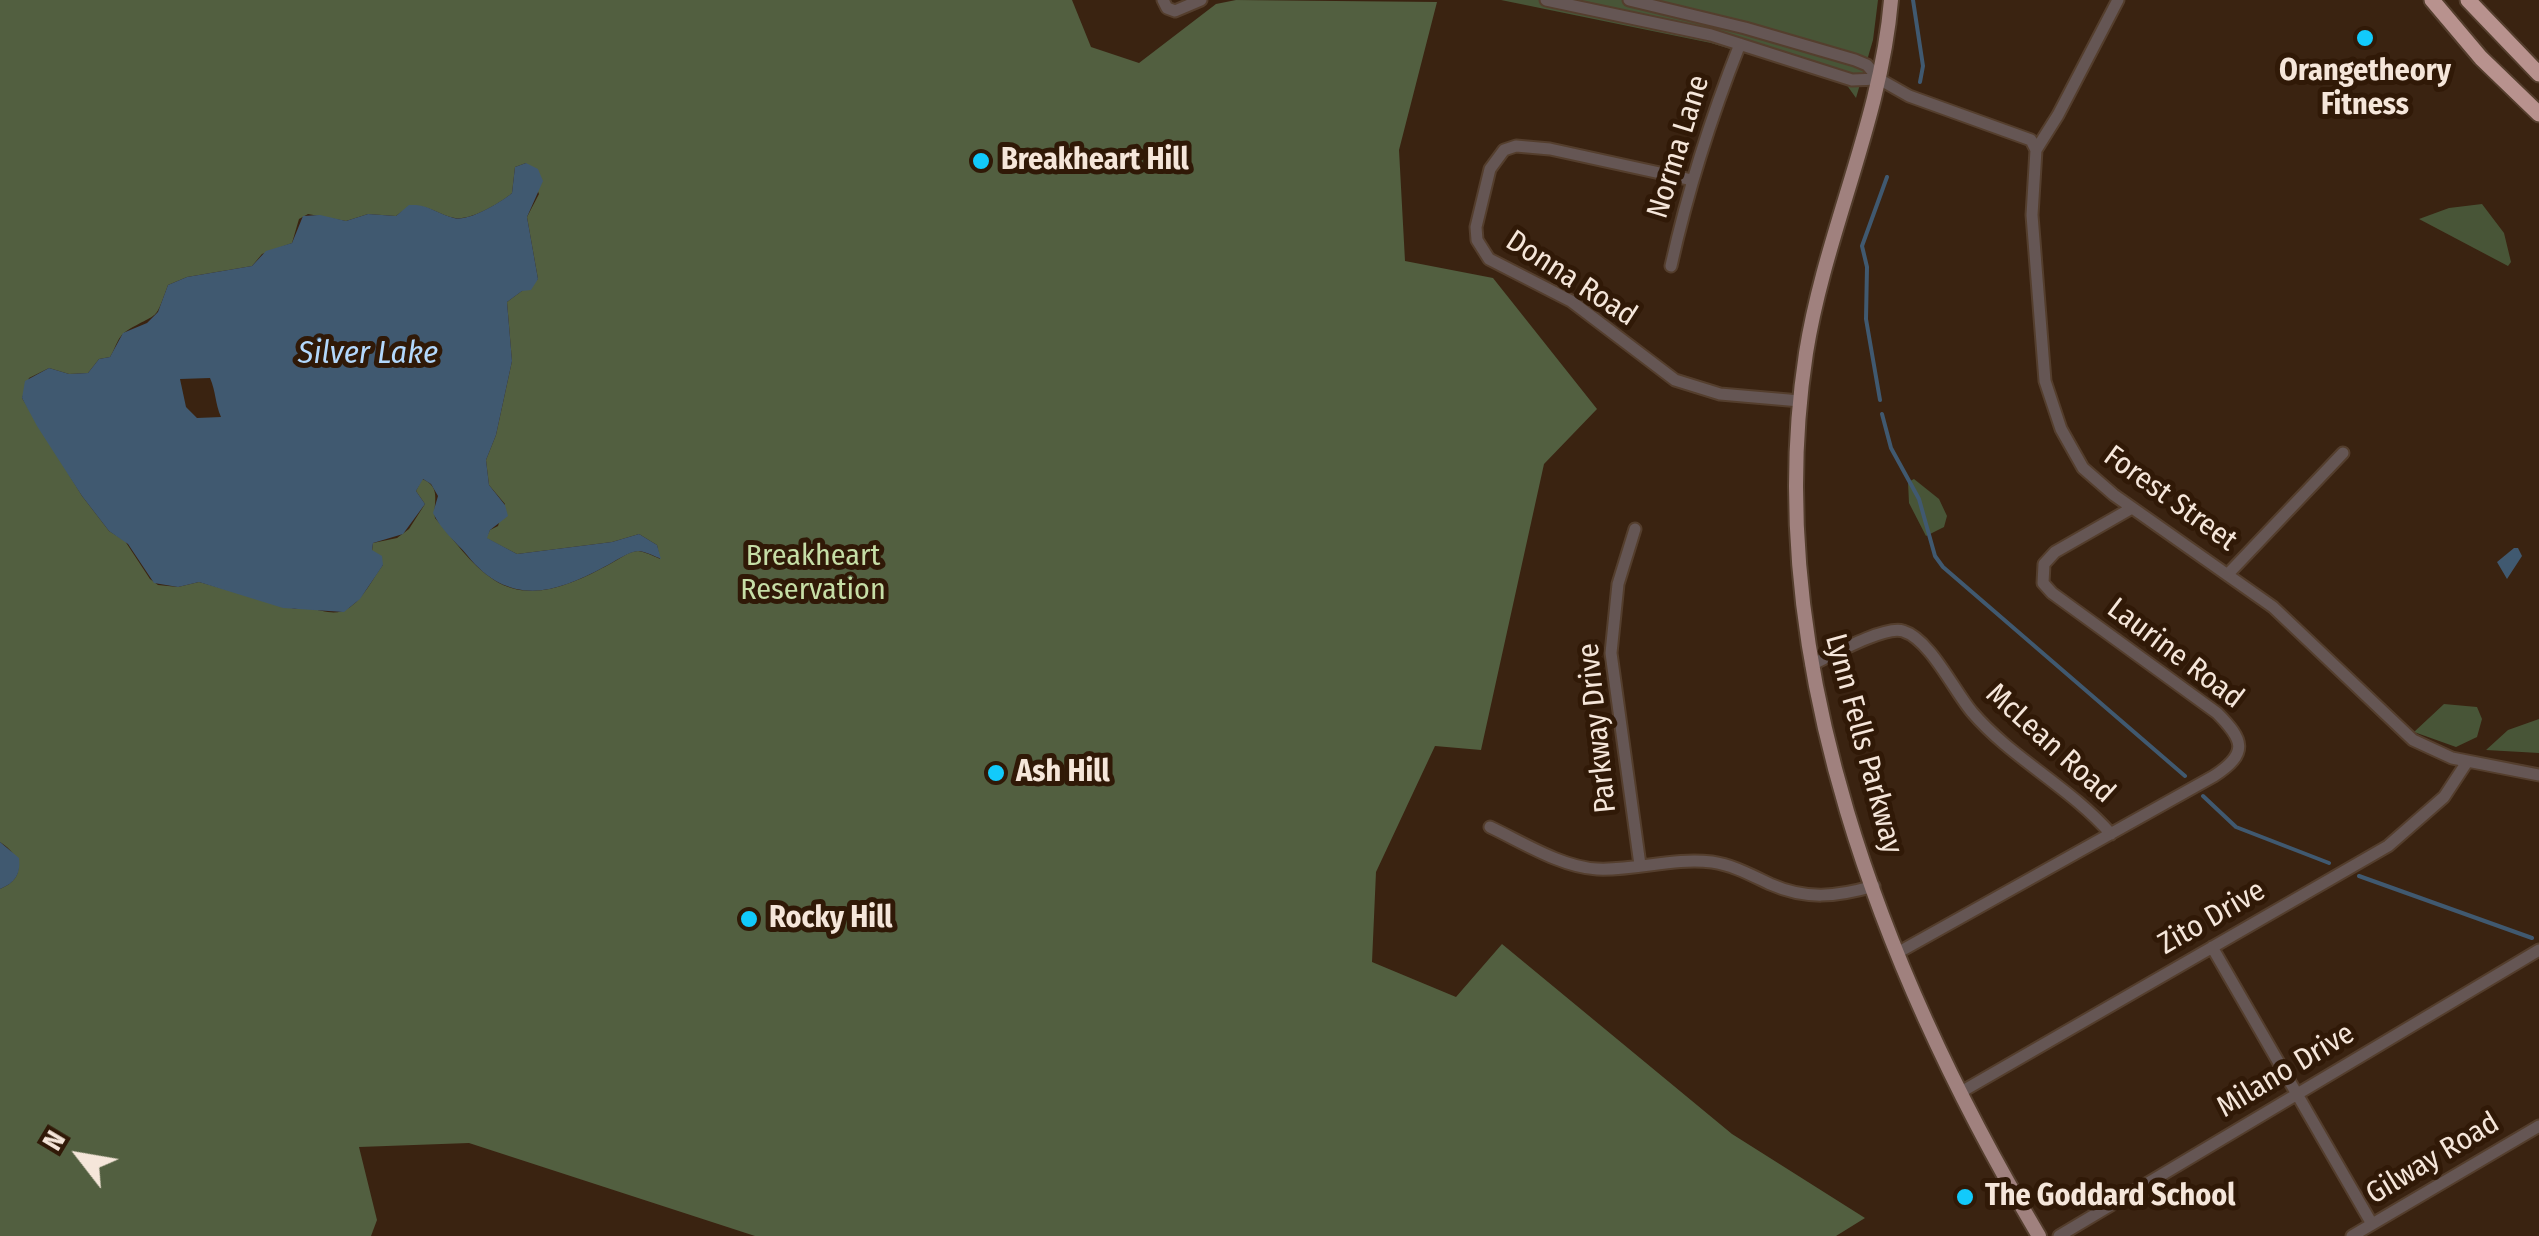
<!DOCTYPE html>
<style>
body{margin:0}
#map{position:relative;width:2539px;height:1236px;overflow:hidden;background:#3a2311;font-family:"Fira Sans Condensed",sans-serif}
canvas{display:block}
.north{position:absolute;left:30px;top:1106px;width:100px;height:100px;-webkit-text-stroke:8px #301907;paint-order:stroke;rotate:301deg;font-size:28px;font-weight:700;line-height:40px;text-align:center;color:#f5e6da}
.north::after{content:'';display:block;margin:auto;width:35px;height:45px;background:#f5e6da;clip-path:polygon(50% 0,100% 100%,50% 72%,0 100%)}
</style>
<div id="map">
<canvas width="2539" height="1236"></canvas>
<div class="north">N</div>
</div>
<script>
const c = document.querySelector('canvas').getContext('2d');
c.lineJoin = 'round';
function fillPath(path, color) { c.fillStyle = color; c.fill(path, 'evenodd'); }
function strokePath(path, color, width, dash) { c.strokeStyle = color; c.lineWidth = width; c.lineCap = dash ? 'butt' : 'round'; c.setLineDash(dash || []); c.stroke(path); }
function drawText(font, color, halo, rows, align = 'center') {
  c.font = font + ' "Fira Sans Condensed",sans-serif'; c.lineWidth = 10; c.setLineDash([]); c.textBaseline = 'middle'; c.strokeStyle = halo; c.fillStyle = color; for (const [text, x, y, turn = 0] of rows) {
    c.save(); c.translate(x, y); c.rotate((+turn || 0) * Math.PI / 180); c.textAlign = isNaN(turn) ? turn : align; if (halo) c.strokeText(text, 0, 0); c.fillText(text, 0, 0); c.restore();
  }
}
fillPath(new Path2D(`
 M1501,0H1878L1873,40L1856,98L1846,84L1711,43Z
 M2482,204L2504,233L2511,262L2508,266L2419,219L2449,208Z
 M1914,479L1939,499L1947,516L1944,527L1926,536L1909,503L1908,482Z
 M2444,704L2477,707L2482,719L2477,737L2456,747L2414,732Z
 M2539,719V753L2486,750L2508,730Z`), '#485537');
fillPath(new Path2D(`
 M0,0H1072L1091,47L1139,63L1216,4L1236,0L1437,2L1399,150L1405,261L1493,278L1597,409L1544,464L1481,750L1435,746L1376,872L1372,962L1456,997L1502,944L1732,1134L1865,1218L1836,1236H755L469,1143L359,1147L377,1220L371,1236H0V889C27,878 22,856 0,842ZM526,163L539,194L527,217L538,279L507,302L512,361L496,435L486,460L489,485L505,504L498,526L490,530L486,538L517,554L612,542L639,534L657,545L660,559C654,556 645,552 638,551C629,551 618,560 610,564C575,583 531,604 494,580C470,564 454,540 435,518C433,502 442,487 422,479L416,491L425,504L409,529L397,538L373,543L372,551L383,565C369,583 356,617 328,612C316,610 307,606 295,609L199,582L178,587L158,585L150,579L125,541L109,531L82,496L22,398L29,378L49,368L69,374L88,373L99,359L110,357C116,348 117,336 128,330C160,311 154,323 168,285L187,277L252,266L262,254L292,243L299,219L308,214L346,221L368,214L396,216C421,195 432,214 455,218C470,221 502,202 512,193L515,167Z`), '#525f40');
fillPath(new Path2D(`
 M526,163L538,169L543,181L527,217L538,279L531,290L522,291L507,302L512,361L496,435L486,460L489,485L505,505L508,516L490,530L487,538L517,554L612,542L639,534L657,545L661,559C655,556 646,552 639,551C629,551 614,562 604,567C553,595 508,606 467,555C455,541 441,530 433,513L438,496L431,484L423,479L416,491L425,504L403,534L373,543L372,550L382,556L383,565L360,599L344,612L283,608L199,582L178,587L154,583L128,544L109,531L82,496L37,426L22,398L25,381L49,368L69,374L88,373L99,359L110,357L123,333L147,323L158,312L168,285L187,277L252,266L266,251L292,243L303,216L320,215L346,221L368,214L396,216L409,205H416C430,206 440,215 454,218C469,222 501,202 512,193L515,167ZM210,378C216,392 215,403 221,417L197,418L186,407L180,379Z
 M2514,548H2518L2522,556L2507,579L2497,562Z
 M0,842L19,858C21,874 15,883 0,889Z`), '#405970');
strokePath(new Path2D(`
 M1913,0L1923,66L1920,82
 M1880,400L1866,319L1867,267L1862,246L1887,177
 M1882,414L1891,448L1919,499L1935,556L1943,567L2185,776
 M2203,796L2236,827L2329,863
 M2359,876L2532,938`), '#405970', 4);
const minor = new Path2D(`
 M1163,0L1167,8L1175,11L1201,0
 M1546,0L1711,35L1852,80L1879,79
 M1629,0L1745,28L1855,60L1867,65L1879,79L1909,96L2031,140L2036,150L2032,215L2045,381L2061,429L2083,468L2114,495L2273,607L2413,740L2452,758L2539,775
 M2036,150L2058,115L2118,0
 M1692,180L1550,149L1516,146L1504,150L1490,169L1476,227L1477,240L1489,259L1571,301L1675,380L1720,394L1800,401
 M1671,266C1688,189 1711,117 1740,44
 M1635,529L1618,584L1611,653L1640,865
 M2229,573L2343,453
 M1811,665C1830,656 1885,625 1903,631C1930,639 1954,691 1972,712C2011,758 2070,787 2111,834
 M1490,827C1522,842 1561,867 1597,869C1636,871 1673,857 1712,862C1733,865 1751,875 1770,884C1806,900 1836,897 1874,886
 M2212,947L2372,1224
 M1899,952L2214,776C2249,753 2244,740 2217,713L2052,593L2043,583L2044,564L2055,552L2132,508
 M1961,1092L2388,846L2444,797L2467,762
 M2059,1236L2539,950
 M2352,1236L2539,1126`);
const major = new Path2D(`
 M1891,0C1881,121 1825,233 1806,353C1759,658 1885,977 2039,1236`);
const highway = new Path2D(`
 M2432,0L2481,58L2539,114
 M2468,0L2539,74`);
strokePath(minor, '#543e2d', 15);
strokePath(major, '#543e2d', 18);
strokePath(highway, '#543e2d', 19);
strokePath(minor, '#655654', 11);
strokePath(major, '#a0817e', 14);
strokePath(highway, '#b8928e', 15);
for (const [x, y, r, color] of [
 [2365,38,10,"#12cafb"],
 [981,161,10,"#12cafb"],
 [996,773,10,"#12cafb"],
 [749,919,10,"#12cafb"],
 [1965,1197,10,"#12cafb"]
]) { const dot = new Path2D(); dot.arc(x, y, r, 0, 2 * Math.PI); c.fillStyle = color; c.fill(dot); strokePath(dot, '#301907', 4); }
drawText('bold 30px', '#f5e6da', '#301907', [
 ["Orangetheory",2365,72,"center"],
 ["Fitness",2365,106,"center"],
 ["Breakheart Hill",1001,161],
 ["Ash Hill",1016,773],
 ["Rocky Hill",769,919],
 ["The Goddard School",1985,1197]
], 'left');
drawText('30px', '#f5e6da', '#301907', [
 ["Norma Lane",1679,147,-73],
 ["Donna Road",1571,279,33],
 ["Forest Street",2170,499,36],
 ["Laurine Road",2175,654,37],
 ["Parkway Drive",1598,728,-96],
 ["Lynn Fells Parkway",1863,744,75],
 ["McLean Road",2050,744,42],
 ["Zito Drive",2212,918,-30],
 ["Milano Drive",2286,1071,-31],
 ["Gilway Road",2433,1159,-31]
]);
drawText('30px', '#c6dea6', '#301907', [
 ["Breakheart",813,557],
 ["Reservation",813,591]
]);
drawText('italic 32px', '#b3d8fc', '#301907', [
 ["Silver Lake",368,354]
]);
</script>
